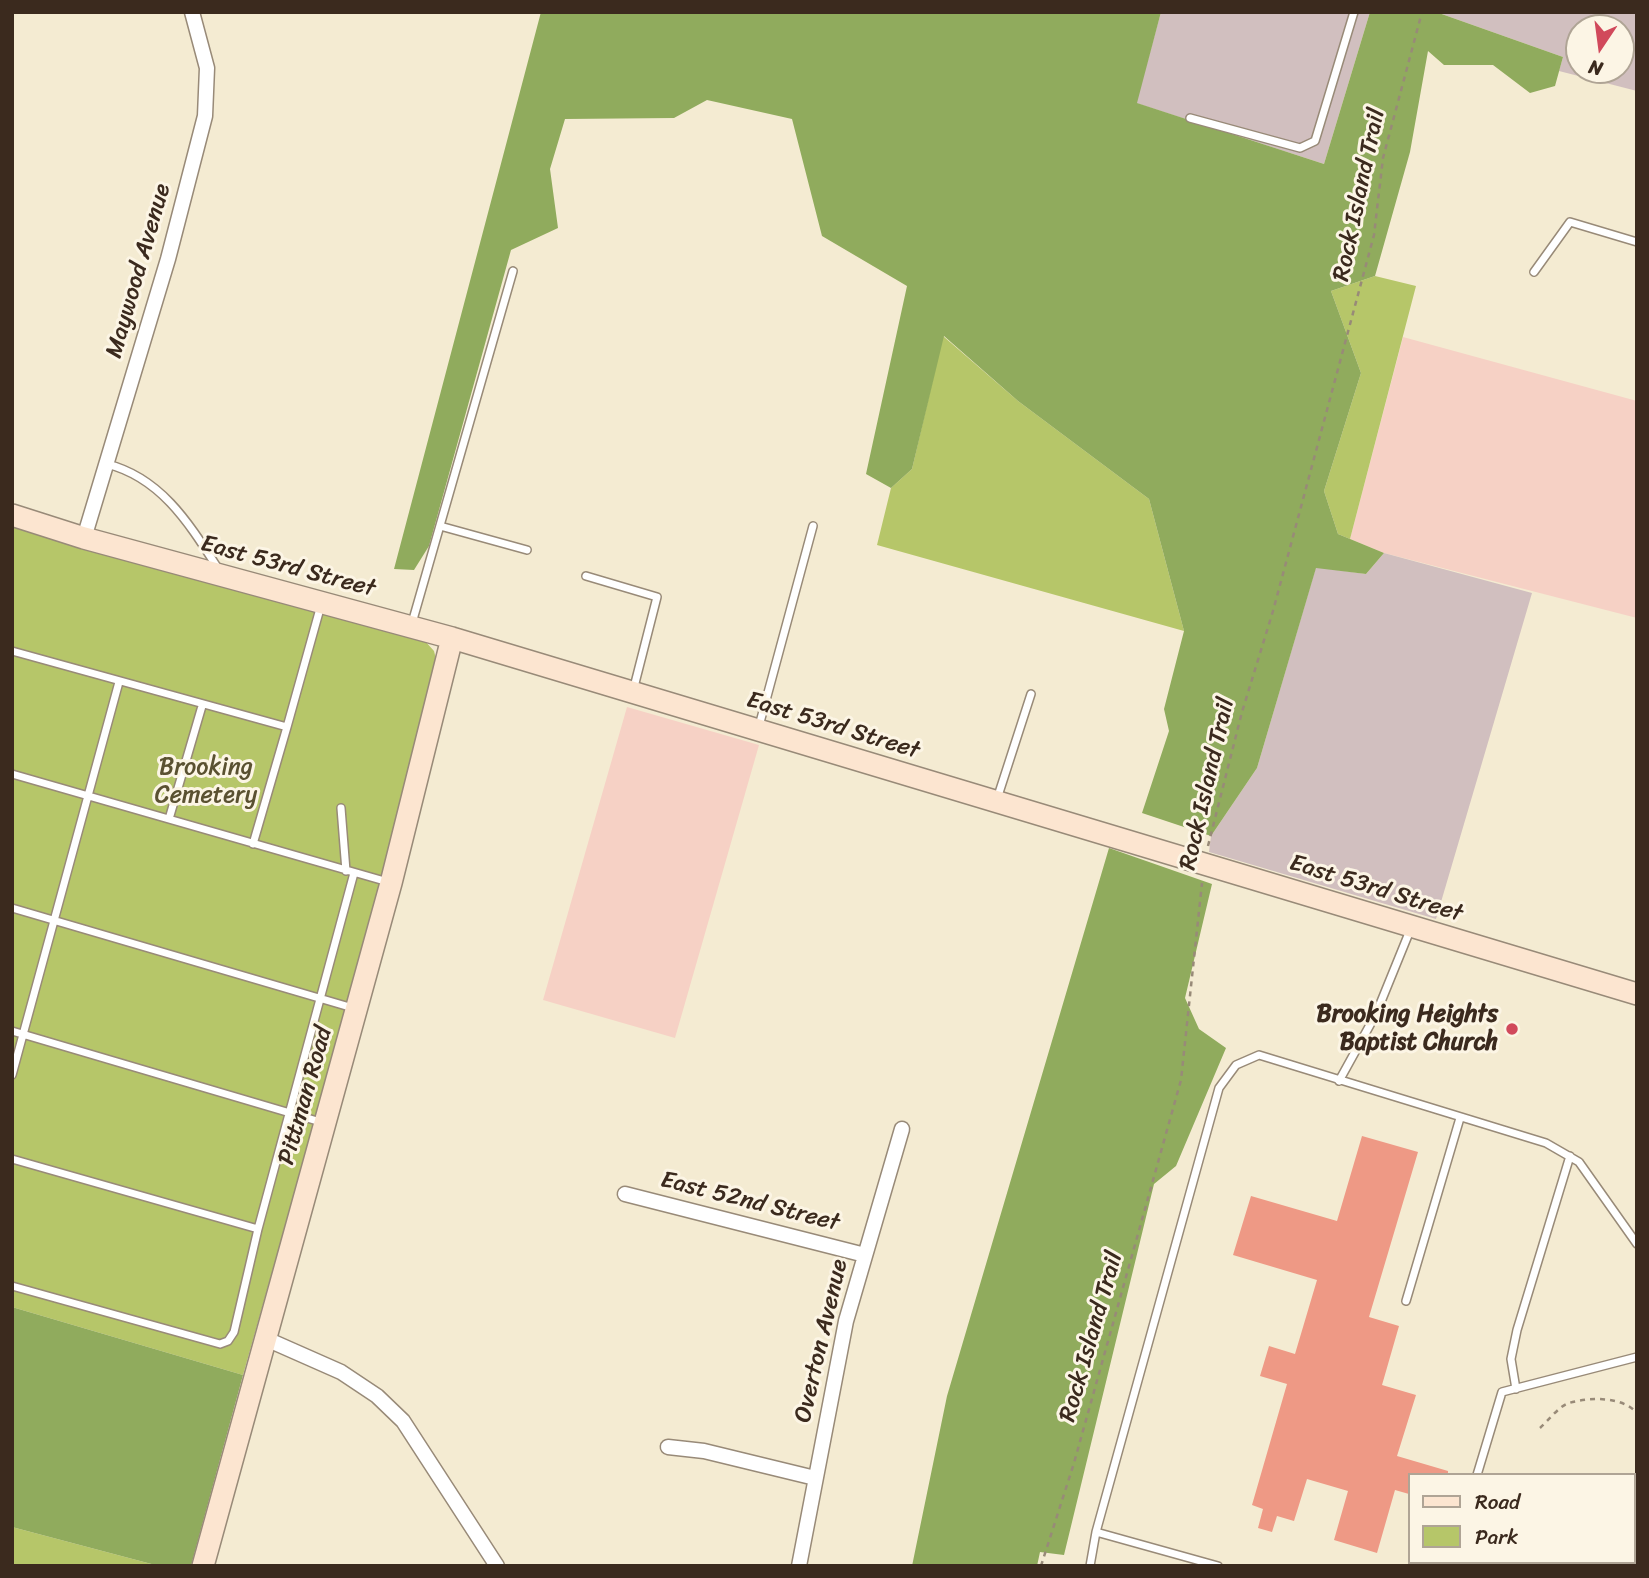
<!DOCTYPE html>
<style>
body{margin:0}
#map{position:relative;width:1649px;height:1578px;overflow:hidden;background:#f4ebd2;font-family:Sriracha,sans-serif}
canvas{display:block}
.frame{position:absolute;inset:0;border:14px solid #3b2a1e;pointer-events:none}
.legend{position:absolute;left:1408px;top:1473px;width:228px;height:91px;box-sizing:border-box;background:#fcf5e5;border:2px solid #afa495;margin:0;padding:9px 12px;list-style:none;font-size:21px;color:#3b2a1e}
.legend li{display:flex;align-items:center;gap:14px;height:35px}
.legend b{width:35px;border:2px solid #afa495}
.north{position:absolute;left:1565px;top:14px;width:70px;height:70px;box-sizing:border-box;background:#fcf5e5;border:2px solid #afa495;border-radius:50%;rotate:193deg;font-size:19px;font-weight:700;line-height:28px;text-align:center;color:#3b2a1e}
.north::after{content:'';display:block;margin:auto;width:24px;height:32px;background:#d1495b;clip-path:polygon(50% 0,100% 100%,50% 72%,0 100%)}
</style>
<div id="map">
<canvas width="1649" height="1578"></canvas>
<div class="frame"></div>
<ul class="legend">
<li><b style="height:9px;background:#fce5d0"></b>Road</li>
<li><b style="height:19px;background:#b6c669"></b>Park</li>
</ul>
<div class="north">N</div>
</div>
<script>
const c = document.querySelector('canvas').getContext('2d');
c.lineJoin = 'round';
function fillPath(path, color) { c.fillStyle = color; c.fill(path, 'evenodd'); }
function strokePath(path, color, width, dash) { c.strokeStyle = color; c.lineWidth = width; c.lineCap = dash ? 'butt' : 'round'; c.setLineDash(dash || []); c.stroke(path); }
function drawText(font, color, halo, rows, align = 'center') {
  c.font = font + ' Sriracha,sans-serif'; c.lineWidth = 6; c.setLineDash([]); c.textBaseline = 'middle'; c.strokeStyle = halo; c.fillStyle = color; for (const [text, x, y, turn = 0] of rows) {
    c.save(); c.translate(x, y); c.rotate((+turn || 0) * Math.PI / 180); c.textAlign = isNaN(turn) ? turn : align; if (halo) c.strokeText(text, 0, 0); c.fillText(text, 0, 0); c.restore();
  }
}
fillPath(new Path2D(`
 M1403,337L1637,401V618L1384,553L1350,539Z
 M627,707L759,745L675,1038L543,1000Z`), '#f6d1c5');
fillPath(new Path2D(`
 M1161,12H1370L1324,164L1136,103Z
 M1436,12H1637V91L1559,71L1563,57ZM1579,28H1621V70H1579Z
 M1384,553L1532,593L1436,919L1209,852L1211,836L1257,768L1316,567L1366,574Z`), '#d1bfbf');
fillPath(new Path2D(`
 M1375,276L1416,286L1350,539L1338,534L1324,491L1361,373L1331,291Z
 M943,336L1018,401L1149,499L1184,631L877,545L891,488L912,469Z
 M12,524L425,641L434,651L437,663L375,908L243,1375L12,1307Z
 M12,1527L159,1566H12Z`), '#b6c669');
fillPath(new Path2D(`
 M541,12H1161L1137,103L1324,164L1370,12H1436L1563,57L1555,86L1530,93L1493,65H1444L1428,51L1410,152L1375,276L1331,291L1361,373L1324,491L1338,534L1384,553L1366,574L1316,568L1257,768L1211,836L1142,813L1169,731L1164,709L1184,631L1149,499L1018,401L944,336L912,469L891,488L866,474L907,286L822,236L792,119L707,100L674,118L565,119L550,169L558,228L511,250L429,546L414,570L394,569Z
 M1109,848L1212,884L1185,998L1199,1029L1226,1048L1176,1166L1154,1184L1064,1555L1040,1552L1037,1566H912L947,1396Z
 M12,1307L243,1375L191,1566H159L12,1527Z`), '#90ab5d');
fillPath(new Path2D(`
 M1362,1136L1418,1152L1369,1317L1399,1326L1382,1385L1416,1395L1397,1456L1448,1471V1475H1409V1494L1395,1490L1377,1553L1334,1540L1348,1491L1307,1479L1294,1521L1277,1516L1272,1532L1258,1528L1263,1509L1252,1505L1287,1384L1260,1376L1269,1346L1295,1354L1317,1280L1233,1255L1251,1196L1337,1221Z`), '#ee9985');
const lane = new Path2D(`
 M1190,118L1300,148L1315,141L1354,12
 M1534,272L1570,222L1637,242
 M107,464C162,478 190,525 219,570
 M440,526L527,550
 M586,576L657,597L633,691
 M412,623L513,271
 M12,651L287,727L321,605
 M759,726L813,526
 M12,774L388,882
 M997,799L1031,694
 M341,808L346,871
 M169,819L202,706
 M253,844L287,727
 M12,908L353,1008
 M12,1031L324,1123
 M12,1075L119,682
 M1339,1081L1376,1014L1411,928
 M12,1159L258,1229L354,873
 M12,1286L220,1344L228,1341L234,1332L258,1229
 M1406,1301L1460,1118
 M1516,1389L1511,1359L1517,1330L1570,1156
 M1477,1475L1502,1392L1637,1357
 M1096,1532L1218,1566
 M1090,1566L1096,1532L1219,1088L1236,1065L1259,1055L1546,1143L1579,1162L1637,1244
 M1450,1566L1451,1562`);
const street = new Path2D(`
 M84,538L168,259L205,116L207,68L192,12
 M625,1194L865,1255
 M264,1338L341,1372L377,1396L403,1421L497,1566
 M668,1447L704,1451L815,1478
 M799,1566L846,1321L902,1129`);
const secondary = new Path2D(`
 M12,515L84,538L452,638L1637,994
 M203,1566L391,883L452,638`);
strokePath(lane, '#988a78', 10);
strokePath(street, '#988a78', 17);
strokePath(secondary, '#988a78', 24);
strokePath(new Path2D(`
 M1208,846L1242,712L1273,611L1374,235L1383,158L1422,12
 M1540,1428C1548,1421 1559,1406 1569,1403C1589,1397 1622,1396 1637,1413
 M1041,1566L1074,1463L1181,1080L1202,883`), '#988a78', 2.5, [5, 5]);
strokePath(lane, '#fff', 7);
strokePath(street, '#fff', 14);
strokePath(secondary, '#fce5d0', 21);
for (const [x, y, r, color] of [
 [1512,1029,7,"#d1495b"]
]) { const dot = new Path2D(); dot.arc(x, y, r, 0, 2 * Math.PI); c.fillStyle = color; c.fill(dot); strokePath(dot, '#fcf5e5', 2.5); }
drawText('24px', '#3b2a1e', '#fcf5e5', [
 ["Rock Island Trail",1360,195,-78],
 ["Maywood Avenue",139,271,-74],
 ["East 53rd Street",288,567,15],
 ["East 53rd Street",833,726,17],
 ["Rock Island Trail",1208,784,-77],
 ["East 53rd Street",1376,889,17],
 ["Pittman Road",306,1096,-74],
 ["East 52nd Street",750,1202,14],
 ["Rock Island Trail",1092,1337,-74],
 ["Overton Avenue",822,1341,-77]
]);
drawText('24px', '#5a5131', '#fcf5e5', [
 ["Brooking",206,768],
 ["Cemetery",206,796]
]);
drawText('bold 24px', '#3b2a1e', '#fcf5e5', [
 ["Brooking Heights",1498,1015],
 ["Baptist Church",1498,1043]
], 'right');
</script>
